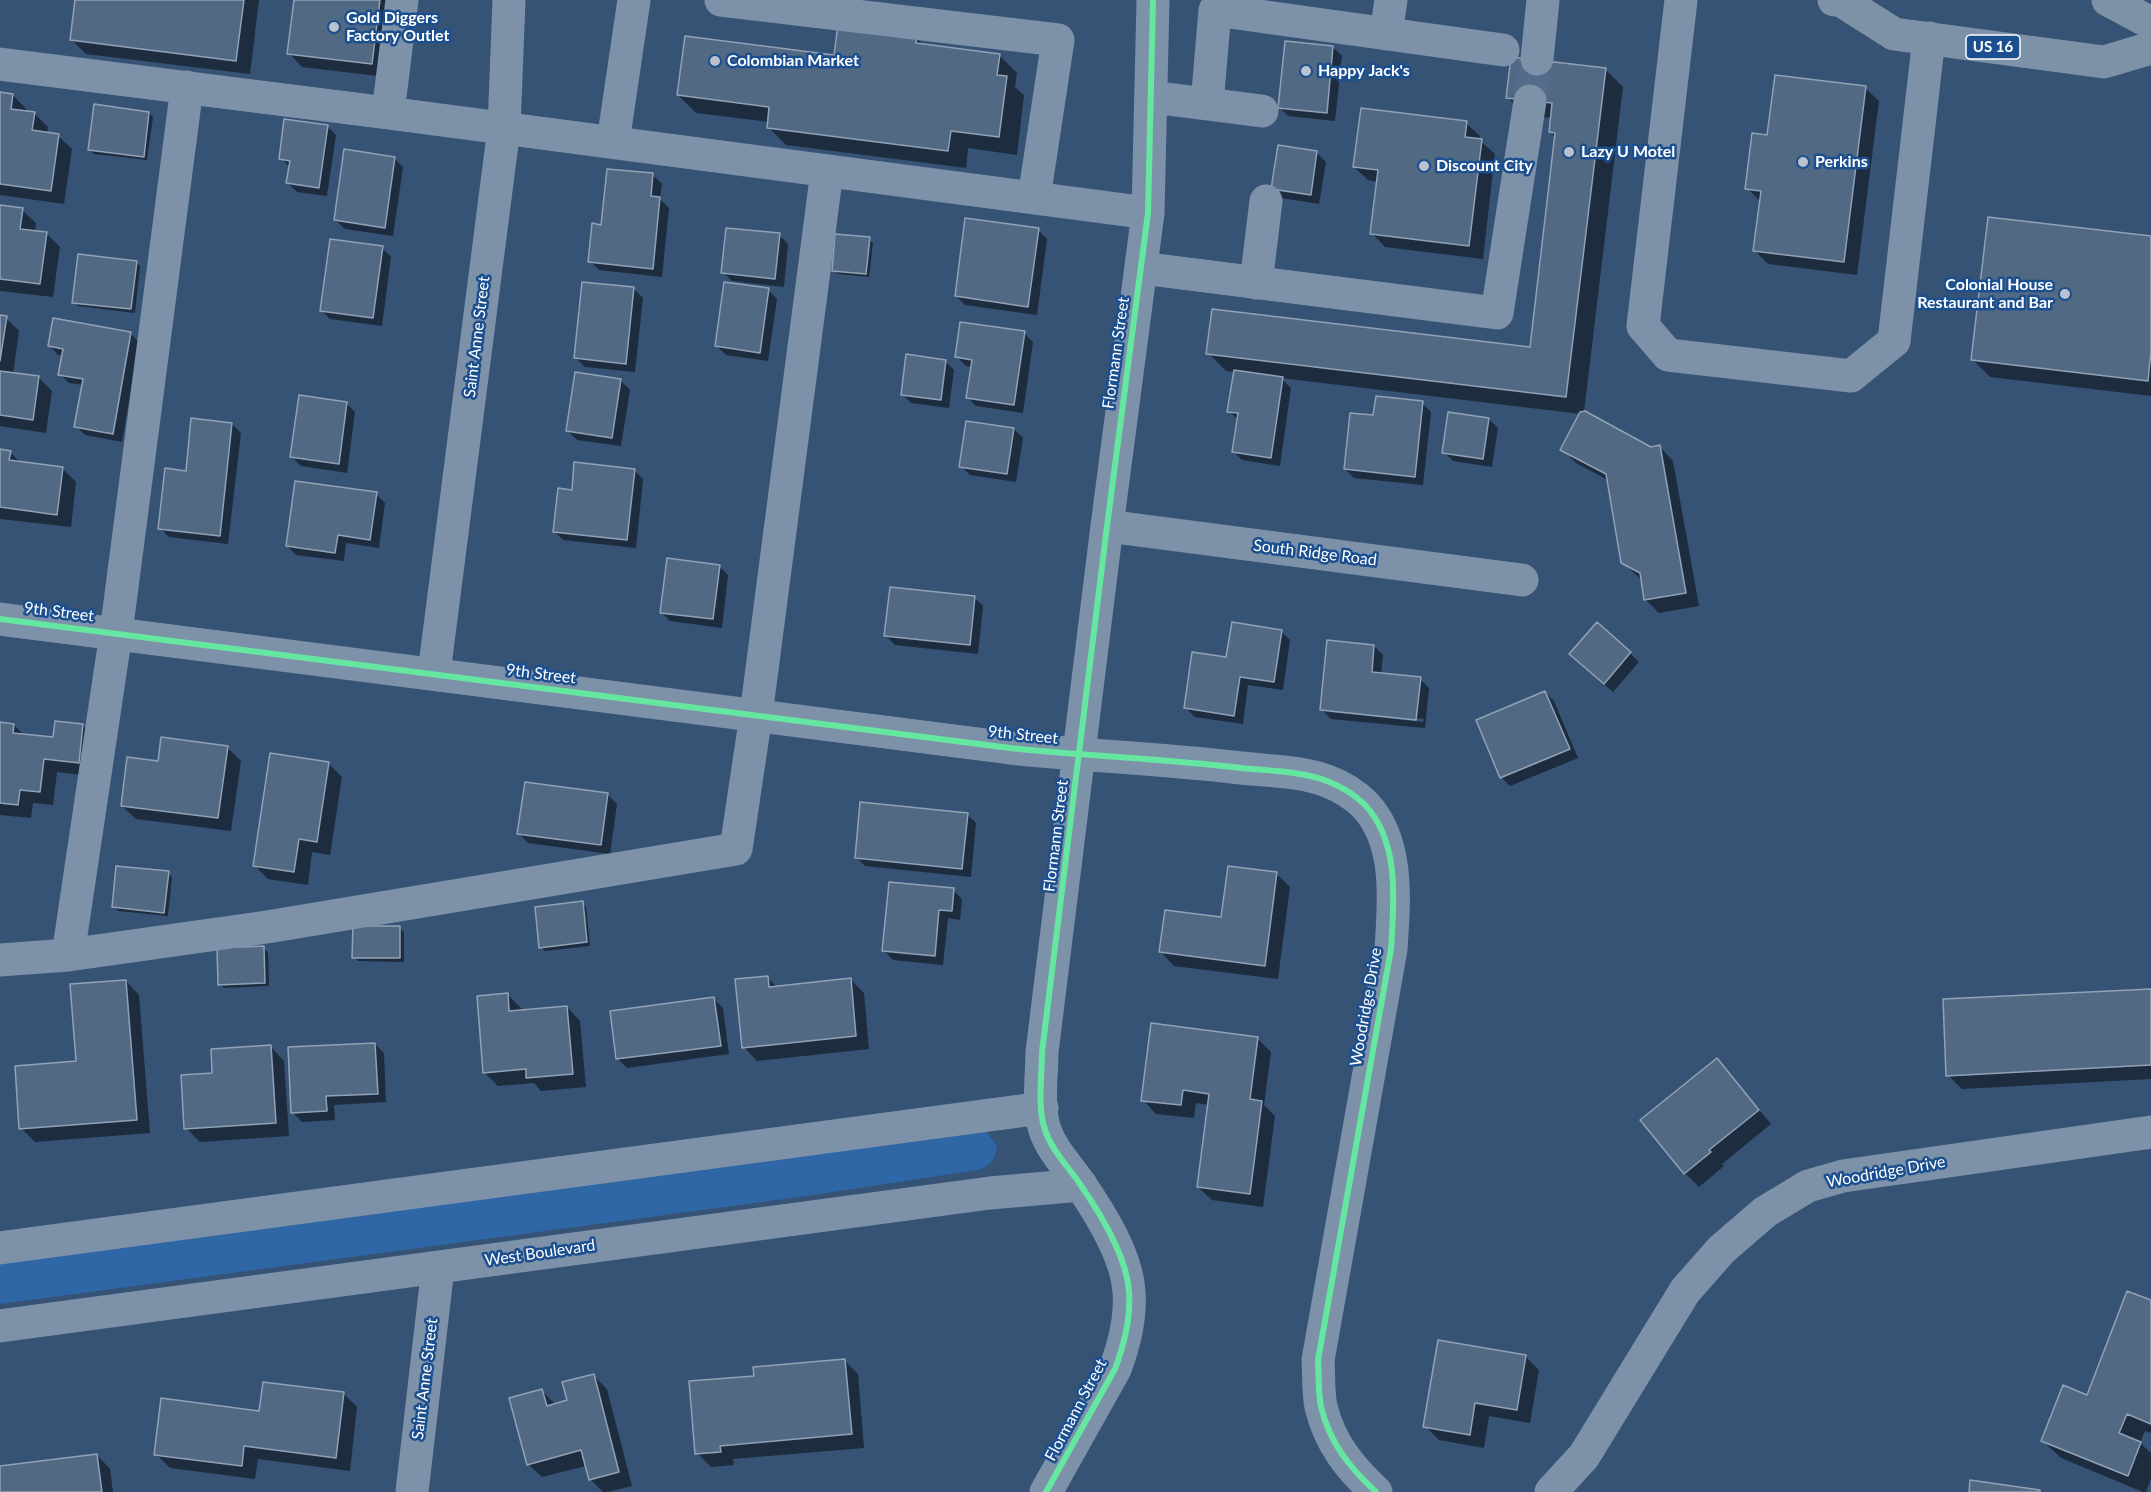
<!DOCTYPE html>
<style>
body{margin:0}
canvas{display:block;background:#365274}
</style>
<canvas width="2151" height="1492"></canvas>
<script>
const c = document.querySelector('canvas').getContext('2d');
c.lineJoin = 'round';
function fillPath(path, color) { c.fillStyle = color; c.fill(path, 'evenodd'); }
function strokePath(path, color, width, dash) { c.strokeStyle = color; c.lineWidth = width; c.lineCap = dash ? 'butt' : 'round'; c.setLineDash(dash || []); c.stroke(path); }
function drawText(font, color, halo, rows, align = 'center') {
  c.font = font + ' Lato,sans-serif'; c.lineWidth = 5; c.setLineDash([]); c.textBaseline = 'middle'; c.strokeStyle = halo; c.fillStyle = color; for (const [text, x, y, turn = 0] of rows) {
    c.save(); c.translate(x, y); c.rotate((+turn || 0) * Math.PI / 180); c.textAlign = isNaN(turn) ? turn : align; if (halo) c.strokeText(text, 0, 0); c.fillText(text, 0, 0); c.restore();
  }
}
fillPath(new Path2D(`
 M985,1130L997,1146C995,1160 991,1166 977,1170L807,1196L0,1304V1260Z`), '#2f66a5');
fillPath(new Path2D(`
 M77,0H259L250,74L86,54L72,40Z
 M295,0H395L386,77L302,67L289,53Z
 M916,38L924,45L999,55L1017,73L1015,87L1024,95L1017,155L968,148L966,168L786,145L768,127L769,122L696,113L678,95Z
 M1333,47L1342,56L1335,121L1288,116L1279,107Z
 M1605,69L1623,87L1584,412L1650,449L1660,447L1673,461L1699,606L1659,613L1646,600L1642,580L1623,563L1608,480L1576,463L1562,449L1581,414L1281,378L1291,388L1280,466L1242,460L1233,451L1238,420L1229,411L1235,372L1226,371L1208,353L1531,349L1556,138L1550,132L1552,118L1525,115L1507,97Z
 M1865,88L1879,101L1857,275L1768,264L1754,250L1761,202L1747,188L1769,137Z
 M0,94L13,95L26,109V112L34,113L48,127L47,134L58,136L72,149L64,204L0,195Z
 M149,113L153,117L147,160L94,154L89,150Z
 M1466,123L1480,136L1479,140L1495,154L1483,259L1385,247L1372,233L1378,182L1368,180L1354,167Z
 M327,126L336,135L327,196L297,192L288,183L290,168L281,158Z
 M1317,153L1326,162L1319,204L1282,198L1272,189Z
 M394,158L403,167L393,236L345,229L335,220Z
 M653,175L662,184L660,199L669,208L662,277L599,270L590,261L602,226Z
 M0,207L22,210L36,223L35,232L46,233L60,247L53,297L0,291Z
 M1038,230L1047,239L1037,315L965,305L956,296Z
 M779,235L788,244L784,287L732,281L723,272Z
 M2151,237V396L1990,377L1972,359Z
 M869,239L873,243L869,277L838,274L833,270Z
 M382,248L391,257L382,326L330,319L321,310Z
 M136,262L140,266L135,313L78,306L74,302Z
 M634,289L643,298L635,372L585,367L576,358Z
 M768,290L777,299L768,361L726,355L717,346Z
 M0,317L6,318L19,331L13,374L38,377L52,391L46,433L0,426Z
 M130,333L139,342L122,442L85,435L76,426L83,385L69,383L60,374L63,355H58L49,345Z
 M1024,333L1033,342L1023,413L976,406L967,397L972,367L966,366L957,357Z
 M945,361L954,370L949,408L911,403L902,394Z
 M621,381L630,390L621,446L577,440L568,431Z
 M346,403L355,412L347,473L301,466L292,457Z
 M1422,403L1431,412L1423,485L1354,478L1345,469Z
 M1489,419L1498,428L1492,467L1453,461L1444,452Z
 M232,424L241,433L228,544L169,537L160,528L187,472Z
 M1014,429L1023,438L1016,482L970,475L961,466Z
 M0,451L10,452L21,463L63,469L76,482L71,527L0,519Z
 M634,470L643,479L636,548L563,540L554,531L573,491Z
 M376,494L385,503L379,548L346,543L344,561L296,555L287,546Z
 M719,566L728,575L722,628L670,621L661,612Z
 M974,597L983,606L978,654L895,645L886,636Z
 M1281,631L1290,640L1283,690L1248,685L1243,724L1195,717L1186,708L1228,659Z
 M1374,646L1383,655L1381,674L1420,679L1429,688L1425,728L1331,719L1322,710ZM1330,709L1424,719L1423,722L1330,712Z
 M1630,653L1639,662L1613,692L1580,663Z
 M1545,692L1554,701L1578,758L1510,786L1501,777Z
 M0,724L14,725L24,735L54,739L82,725L96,739L92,776L57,772L53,805L33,803L31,818L0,815Z
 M228,748L241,761L231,831L136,819L122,806L159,763Z
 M328,763L342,777L330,855L312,852L308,885L268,879L254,865Z
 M608,795L617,804L610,854L528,843L519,834Z
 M967,814L976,823L971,877L865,866L856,857Z
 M168,873L172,877L168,916L118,911L114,907Z
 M1277,874L1290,887L1278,979L1174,966L1161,952L1222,919Z
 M953,890L962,899L960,920L948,918L943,965L893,960L884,951Z
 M582,903L586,907L590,946L545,951L540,947Z
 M400,928L404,932V962L358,961L354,957Z
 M263,948L268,952L269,986L224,988L220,984Z
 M767,977L777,987L850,979L864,993L869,1049L757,1061L744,1047Z
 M126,981L139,995L150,1133L35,1142L21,1128L78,1062Z
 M2151,990V1079L1962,1089L1948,1075Z
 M507,994L521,1008V1012L567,1007L580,1021L586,1087L541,1091L534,1083L498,1086L485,1073Z
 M714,999L723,1008L729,1054L627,1068L618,1059Z
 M1258,1039L1271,1052L1264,1105L1275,1116L1263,1207L1212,1200L1198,1187L1209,1105L1196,1103L1194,1118L1156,1114L1143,1100Z
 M375,1044L384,1053L386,1102L334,1105L335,1120L302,1122L293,1113Z
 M271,1047L284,1061L289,1136L200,1142L186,1128Z
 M1717,1060L1730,1074L1771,1124L1722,1164L1724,1166L1699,1187L1685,1173Z
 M2151,1302V1433L2145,1431L2140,1443L2151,1453V1479L2146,1492H2143L2061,1458L2043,1441L2088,1397Z
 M1525,1356L1539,1370L1530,1423L1489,1416L1484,1448L1439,1440L1425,1426Z
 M844,1360L858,1374L864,1448L733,1459L734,1465L711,1467L697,1453L756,1377Z
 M593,1375L607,1389L632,1486L608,1492H603L590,1479L586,1466L542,1477L528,1464L542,1391L556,1405L569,1401Z
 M344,1394L357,1407L350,1471L258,1459L255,1479L170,1468L156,1454L261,1412Z
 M97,1455L110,1469L113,1492H0V1468Z`), '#0007');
const building = new Path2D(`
 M75,0H244L236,61L70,40Z
 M294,0H380L372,64L287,54Z
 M838,25L917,36L916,43L1000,54L997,75L1007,76L999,137L951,131L948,151L767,128L769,107L677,95L685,36L834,55Z
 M1285,41L1333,46L1327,113L1278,108Z
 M1511,57L1606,68L1566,397L1206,354L1212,309L1530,347L1555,133L1549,132L1552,103L1506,98Z
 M1775,75L1866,86L1844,262L1753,251L1761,191L1745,189L1752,133L1767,135Z
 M0,92L13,94L11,109L35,112L32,130L59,134L51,191L0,184Z
 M94,104L149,112L144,157L88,150Z
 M1361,108L1467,121L1465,137L1482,139L1469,246L1370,234L1378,170L1353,167Z
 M284,119L328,125L319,188L286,183L290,161L279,159Z
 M1278,145L1317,151L1311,195L1271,189Z
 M344,149L395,157L385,228L334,220Z
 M607,169L653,173L651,196L660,197L653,269L588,262L592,223L601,225Z
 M0,205L23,208L20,229L47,232L40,284L0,279Z
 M1988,217L2151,236V351L2148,381L1971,360Z
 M965,218L1039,228L1028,307L955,296Z
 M726,228L780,233L775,279L721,273Z
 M835,234L870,237L866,274L832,271Z
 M330,239L383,246L373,318L320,311Z
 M78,254L137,261L131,309L72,303Z
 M582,282L634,287L626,364L574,358Z
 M724,282L769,288L760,353L715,346Z
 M0,315L7,316L0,361Z
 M53,318L131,332L113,434L74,427L83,379L58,375L63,349L48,346Z
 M960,322L1025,331L1014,405L966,398L972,360L955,357Z
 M906,354L946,360L941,400L901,395Z
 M1234,370L1283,377L1271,458L1232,452L1238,413L1227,412Z
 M0,371L39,376L33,420L0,415Z
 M575,372L621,379L612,438L566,431Z
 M299,395L347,402L339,464L290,457Z
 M1376,396L1423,401L1415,477L1344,469L1350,413L1373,415Z
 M1585,411L1651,447L1660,445L1686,593L1644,600L1640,573L1621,563L1606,474L1560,450L1580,412Z
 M1448,412L1489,418L1483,459L1442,453Z
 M191,418L232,423L220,536L158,529L165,468L186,471Z
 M966,421L1014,428L1007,474L959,467Z
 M0,449L11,451L9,460L63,467L57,515L0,507Z
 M574,462L635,469L627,540L553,532L558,488L572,490Z
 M295,481L377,492L370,540L338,535L335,553L286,546Z
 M667,558L720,565L713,619L660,613Z
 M890,587L975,596L970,645L884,636Z
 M1232,622L1282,630L1274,682L1240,677L1234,716L1184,708L1192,652L1226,657Z
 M1597,622L1631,652L1604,684L1569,654Z
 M1327,640L1374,645L1372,672L1421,677L1416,720L1320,710Z
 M1545,691L1570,749L1500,778L1476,720Z
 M55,721L83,724L79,763L44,759L40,792L20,790L18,805L0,803V722L14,724L13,733L53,737Z
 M161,737L228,746L218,818L121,806L127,757L158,761Z
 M270,753L329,762L317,842L299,839L294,872L253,866Z
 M525,782L608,793L601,845L517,834Z
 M860,802L968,813L962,869L855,858Z
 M116,866L169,871L164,913L112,907Z
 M1228,866L1277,872L1265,966L1159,952L1165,910L1221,917Z
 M889,882L954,888L952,911L939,910L935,956L882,951Z
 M583,901L587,942L539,948L535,907Z
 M353,926H400V958H352Z
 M264,946L265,983L218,985L217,948Z
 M768,976L769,987L851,978L856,1036L742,1048L735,979Z
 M126,980L137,1120L19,1129L15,1066L76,1061L70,984Z
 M2151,989V1065L1946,1076L1943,999Z
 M508,993L509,1011L567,1006L573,1074L526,1078V1069L483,1073L477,996Z
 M714,997L721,1046L616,1059L610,1011Z
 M1151,1023L1258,1037L1250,1099L1262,1101L1250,1194L1197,1187L1209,1094L1183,1090L1181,1105L1141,1101Z
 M375,1043L378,1094L326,1096L327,1111L291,1113L288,1047Z
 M271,1045L276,1123L184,1129L181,1075L212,1073L211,1049Z
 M1717,1058L1759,1110L1709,1150L1711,1152L1684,1174L1640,1120Z
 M2127,1291L2151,1300V1424L2127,1414L2119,1433L2141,1442L2128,1476L2041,1441L2063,1385L2087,1395Z
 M1438,1340L1526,1355L1517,1410L1475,1403L1470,1435L1423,1427Z
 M845,1359L852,1434L720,1446L721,1452L695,1454L689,1381L754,1376L753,1367Z
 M594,1374L619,1472L589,1480L581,1450L527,1465L509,1398L542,1389L547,1406L567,1400L562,1382Z
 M263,1382L344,1392L336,1458L244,1446L242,1466L154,1455L161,1398L259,1411Z
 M97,1454L102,1492H0V1466Z
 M1970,1480L2040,1490V1492H1969Z`);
fillPath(building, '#526984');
strokePath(building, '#92a2b6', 1.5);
strokePath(new Path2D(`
 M1530,101L1537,59`), '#546c89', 33, [33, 16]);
strokePath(new Path2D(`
 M721,0L1058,40L1034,198
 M1681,0L1643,326L1668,355L1851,376L1894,341L1929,38
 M1386,34L1391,0
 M1537,59L1543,0
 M0,64L388,113L1148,213
 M1151,97L1207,104
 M1262,111L1207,104L1215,10L1503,50
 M388,113L402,0
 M613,142L634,0
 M1141,268L1497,313L1530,101
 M1256,283L1266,201
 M1107,526L1522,580
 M0,619L1010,748C1087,756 1165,759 1241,768C1269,771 1301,771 1327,781C1340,786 1355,795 1365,805C1400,842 1394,902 1391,949L1318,1360C1319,1375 1318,1392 1321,1407C1330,1443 1349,1467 1376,1492
 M434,673L504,128L509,0
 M68,955L116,633L187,87
 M0,960L68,955L267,927L736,849L756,715L827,171
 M0,1248L1042,1108
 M0,1326L990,1193L1081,1185
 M412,1492L438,1267
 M1046,1492L1115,1369C1124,1345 1131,1317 1129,1292C1127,1256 1100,1213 1080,1184C1068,1166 1052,1151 1045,1130C1037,1107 1042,1076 1042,1052L1107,526L1148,213L1153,0
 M1551,1492L1584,1456L1685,1291L1721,1250L1765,1212L1808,1186L1843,1176L2151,1132`), '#7d92a8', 33);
strokePath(new Path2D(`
 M1834,0L1842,1L1894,34L2104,62L2151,48
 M2108,0L2151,23`), '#7e92a7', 33);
strokePath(new Path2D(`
 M0,619L1010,748C1087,756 1165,759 1241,768C1269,771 1301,771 1327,781C1340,786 1355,795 1365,805C1400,842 1394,902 1391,949L1318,1360C1319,1375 1318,1392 1321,1407C1330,1443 1349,1467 1376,1492
 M1046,1492L1115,1369C1124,1345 1131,1317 1129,1292C1127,1256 1100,1213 1080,1184C1068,1166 1052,1151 1045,1130C1037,1107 1042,1076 1042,1052L1107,526L1148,213L1153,0`), '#66e7a1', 6);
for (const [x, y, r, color] of [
 [334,27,6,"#b9c2ce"],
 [715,61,6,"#b9c2ce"],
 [1306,71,6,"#b9c2ce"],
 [1569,152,6,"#b9c2ce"],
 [1803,162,6,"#b9c2ce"],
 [1424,166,6,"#b9c2ce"],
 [2065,294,6,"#b9c2ce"]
]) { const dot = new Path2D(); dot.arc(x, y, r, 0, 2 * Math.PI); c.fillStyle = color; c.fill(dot); strokePath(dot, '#1b4f8f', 2); }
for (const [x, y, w] of [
 [1993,47,54]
]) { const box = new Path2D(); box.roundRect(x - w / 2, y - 12, w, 24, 4.5); c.fillStyle = '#1b4f8f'; c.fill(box); strokePath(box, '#fff', 1.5); }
drawText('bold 15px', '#fff', null, [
 ["US 16",1993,47]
]);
drawText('bold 16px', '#fff', '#1b4f8f', [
 ["Gold Diggers",346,18],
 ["Factory Outlet",346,36],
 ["Colombian Market",727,61],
 ["Happy Jack's",1318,71],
 ["Lazy U Motel",1581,152],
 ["Perkins",1815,162],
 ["Discount City",1436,166],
 ["Colonial House",2053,285,"right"],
 ["Restaurant and Bar",2053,303,"right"]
], 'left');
drawText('16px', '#fff', '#1b4f8f', [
 ["Saint Anne Street",477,337,-83],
 ["Flormann Street",1116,353,-82],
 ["South Ridge Road",1315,553,7],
 ["9th Street",59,612,7],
 ["9th Street",541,674,7],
 ["9th Street",1023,735,6],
 ["Flormann Street",1056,836,-83],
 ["Woodridge Drive",1366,1007,-80],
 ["Woodridge Drive",1886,1172,-10],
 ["West Boulevard",540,1253,-8],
 ["Saint Anne Street",425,1379,-83],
 ["Flormann Street",1076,1410,-62]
]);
</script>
